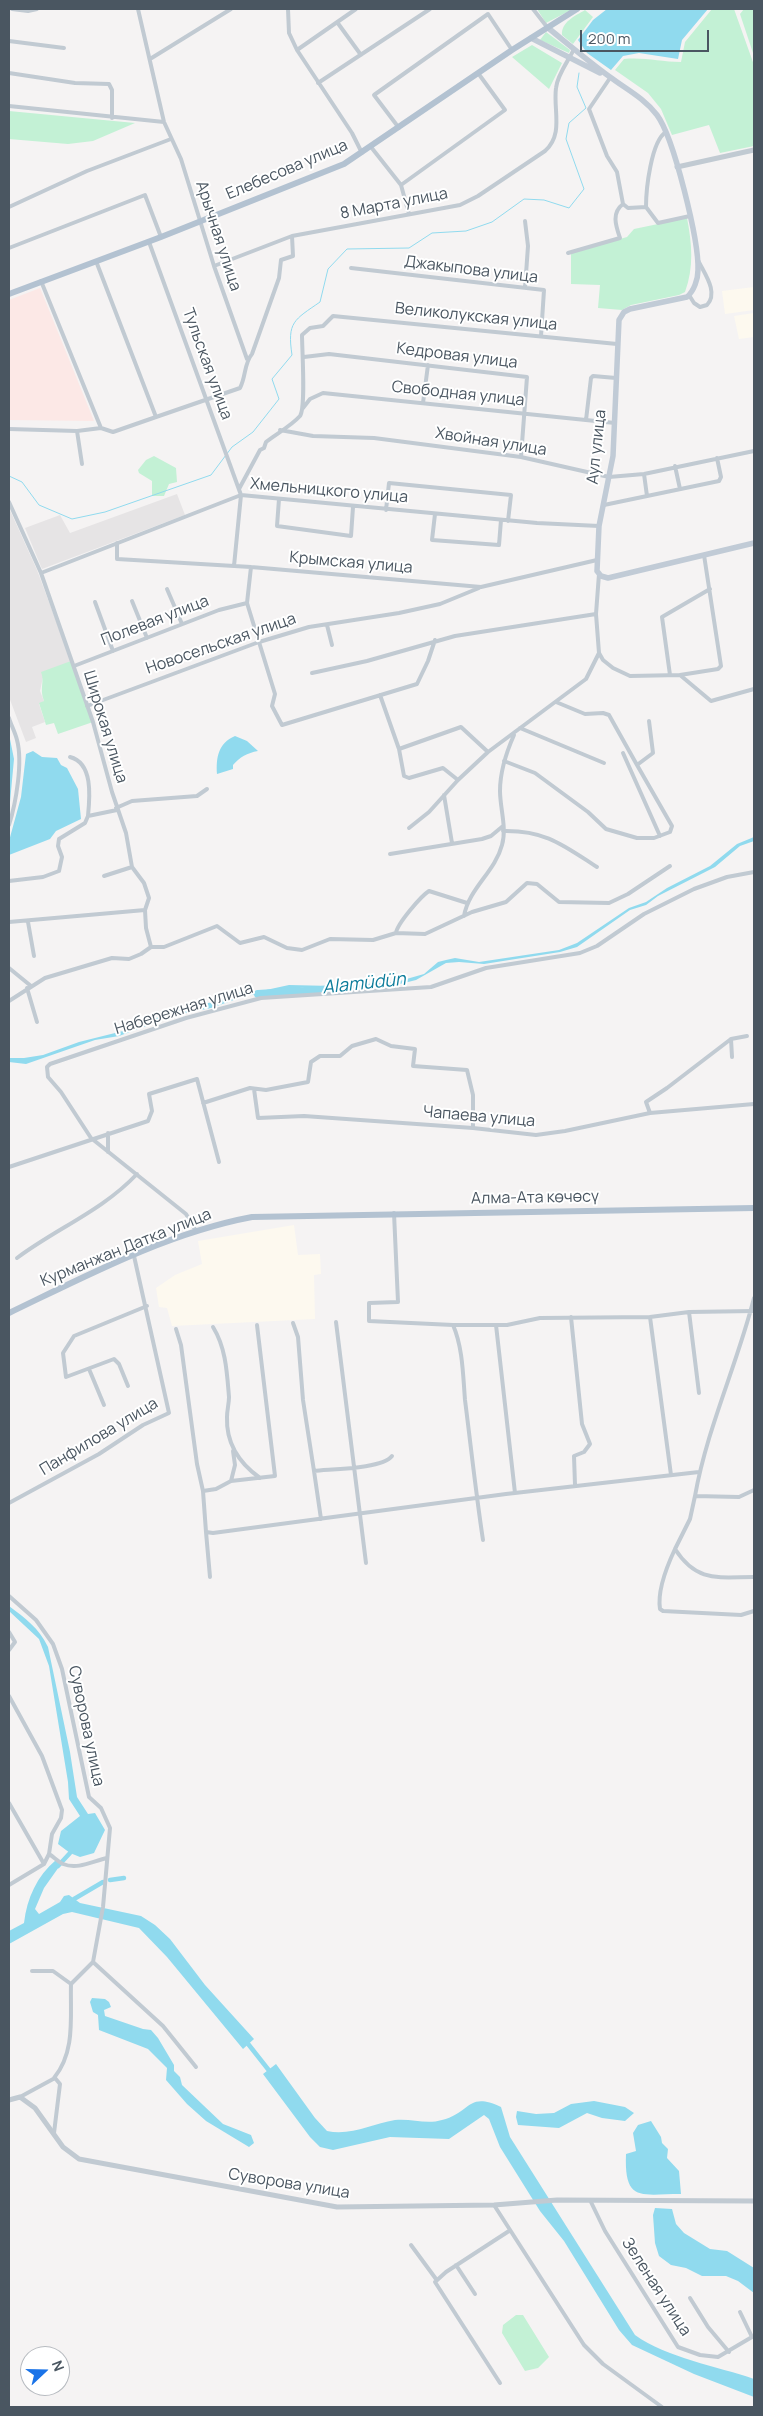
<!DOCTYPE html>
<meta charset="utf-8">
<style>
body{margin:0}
#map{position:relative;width:763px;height:2416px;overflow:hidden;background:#f5f3f3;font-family:Manrope,sans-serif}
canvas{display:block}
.frame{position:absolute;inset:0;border:10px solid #4a5661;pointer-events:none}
.north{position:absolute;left:20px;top:2346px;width:50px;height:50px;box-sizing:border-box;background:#fff;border:1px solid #b7bbc0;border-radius:50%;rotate:69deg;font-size:14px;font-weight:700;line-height:20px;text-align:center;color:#4a5661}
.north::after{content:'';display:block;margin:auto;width:18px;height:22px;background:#1a73e8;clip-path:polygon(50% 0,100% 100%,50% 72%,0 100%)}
.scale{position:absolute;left:580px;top:30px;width:129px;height:22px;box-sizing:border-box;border:2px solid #4a5661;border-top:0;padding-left:6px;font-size:15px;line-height:18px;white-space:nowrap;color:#4a5661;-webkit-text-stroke:4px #fff;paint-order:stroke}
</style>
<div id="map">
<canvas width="763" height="2416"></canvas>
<div class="frame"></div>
<div class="north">N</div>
<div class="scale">200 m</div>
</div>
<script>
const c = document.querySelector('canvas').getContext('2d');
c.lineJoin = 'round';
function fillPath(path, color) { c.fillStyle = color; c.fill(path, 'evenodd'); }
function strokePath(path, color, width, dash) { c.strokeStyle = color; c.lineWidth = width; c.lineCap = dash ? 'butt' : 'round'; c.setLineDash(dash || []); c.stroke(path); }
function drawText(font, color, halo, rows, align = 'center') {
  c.font = font + ' Manrope,sans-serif'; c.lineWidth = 4; c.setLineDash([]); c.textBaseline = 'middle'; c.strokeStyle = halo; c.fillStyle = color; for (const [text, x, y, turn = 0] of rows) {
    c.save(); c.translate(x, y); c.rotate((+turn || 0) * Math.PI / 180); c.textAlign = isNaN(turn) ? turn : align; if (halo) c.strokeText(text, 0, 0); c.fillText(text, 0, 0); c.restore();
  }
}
fillPath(new Path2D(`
 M754,287V310L725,314L722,291Z
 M754,313V337L739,339L734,316Z
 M294,1225L298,1255L320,1254L321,1274L314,1275L315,1319L172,1326L167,1308L159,1307L156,1288L175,1275L202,1264L198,1241Z`), '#fdf9ef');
fillPath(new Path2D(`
 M177,494L185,515L42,569L25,528L60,515L70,533Z
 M9,508L37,570L71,661L43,677L40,691L44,701L39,704L45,722L32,727L36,738L26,742L9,697Z`), '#e6e4e5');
fillPath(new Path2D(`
 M40,288L49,310L94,421L9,420V300Z`), '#fce8e6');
fillPath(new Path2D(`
 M537,9H573L546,23Z
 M712,9H734L754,65V146L720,153L709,125L672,135L661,109L648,93L615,70L624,59C644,57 661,62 681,62L685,42Z
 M744,9H754V56L740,14Z
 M585,10L593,17L573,44L562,35C561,22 575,16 585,10Z
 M546,32L570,50L569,53L540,40Z
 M532,45L562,63L549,89L512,57Z
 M9,111L135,123L93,141L68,144L9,139Z
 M687,218C692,244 694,267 685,292L679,295L631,305L622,310L598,308L600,285L571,284V253L627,237L634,229Z
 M154,456L176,468L177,482L169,484L164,496H152V481L139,473L138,470L146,460Z
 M71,661L93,722L58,734L54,723L46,725L39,703L44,701C39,688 45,682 41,672Z
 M516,2315H523L549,2357L538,2368L525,2371L502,2333L503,2325Z`), '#c3f1d5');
fillPath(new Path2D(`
 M607,9H708L682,40L678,59L639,53L623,56L611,70L587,53L578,40L593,20Z
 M9,734L14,759L9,813Z
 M235,736L247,741L258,751C247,753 240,757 233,765V769L217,774C216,758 218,743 235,736Z
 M33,751L42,757L57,758L61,765L67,768L78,789L81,819L56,831L50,839L9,855V841L21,797L26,754Z
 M754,837V841L740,846L715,867L658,896L646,905L630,910L577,947L560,952L484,964L459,962L446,963L416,980L400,984L336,990L306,987L245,996L211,1008L176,1015L119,1036L95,1040L26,1064L9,1062V1058H24L43,1055L79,1042L131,1029L175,1010L213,1002L235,993L266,990L289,985L333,986L396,982L424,974L438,962L446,960L455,958L479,962L559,950L577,943L629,908L646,902L667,888L710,866L737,844Z
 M9,1606C25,1618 39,1628 48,1647L70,1752L77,1797L88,1814L95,1813L105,1830L94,1853L80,1857L70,1853L58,1844L61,1831L80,1816L69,1799L68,1782L49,1666L39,1639L9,1611Z
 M56,1860L61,1864L44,1888L35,1909L39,1914L60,1902L64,1896L69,1895L80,1903L141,1916L155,1925L170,1939L205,1985L254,2039L243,2049L167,1957L139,1928L72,1912L63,1914L9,1944V1931L24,1923C27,1898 37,1876 56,1860Z
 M92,1998L105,1999L109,2002L111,2007L104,2010L105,2016L143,2029L151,2030L158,2038L174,2065V2071L180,2077L182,2085L223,2124L251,2135L254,2143L249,2147L206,2121L187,2104L166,2080L167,2068L148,2049L99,2030L98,2015L93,2012L90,2002Z
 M276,2064L315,2118L327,2131C351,2136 372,2124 395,2120C411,2118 426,2125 442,2120C471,2113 467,2091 501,2107L510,2137L635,2335C667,2358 717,2366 754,2379V2397L694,2374L632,2345L619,2330L564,2241L540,2211L500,2147L489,2119L484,2115L449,2139L390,2137L333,2150L320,2147L310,2137L263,2074Z
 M594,2101L625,2107L634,2113L625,2121L602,2118L587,2113L559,2128L518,2125L516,2117L517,2111L536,2114L554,2113L571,2104Z
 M651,2121L661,2137L662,2143L668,2149L667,2158L679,2171L681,2194C641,2194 624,2203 626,2154L636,2151L633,2133L638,2125Z
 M655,2208L672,2209L676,2224L684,2233L710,2249L727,2251L754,2268V2293L738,2281L726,2276H702L686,2268L671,2265L659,2256L655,2243L653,2215Z`), '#90daee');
strokePath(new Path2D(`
 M9,476L22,482L39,505L72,519L105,512L211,475L232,447L253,432L279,399L272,379L292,355C287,322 294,320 320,302L328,269L347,249L409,248L432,233L466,231L492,222L524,199L544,200L569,208L584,189L566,139L569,123L586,108L577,87L579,73`), '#90daee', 1);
strokePath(new Path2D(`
 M58,1866L70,1853
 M110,1880L124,1878
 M73,1904L74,1899L103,1882
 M245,2040L271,2073`), '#90daee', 4.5);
strokePath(new Path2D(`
 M258,994L336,989`), '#90daee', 8);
strokePath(new Path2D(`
 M12,9L28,11L37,9
 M138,9L164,122L181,159L214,266L247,359
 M288,9L289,33L297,50L352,133L362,153
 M533,9L547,27
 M337,22L361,55
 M9,41L64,48
 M297,50L356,9
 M150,59L231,9
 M9,73L75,83L109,84L112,90V118
 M610,78L589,109L607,156L617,172L623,204L628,208L646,207L658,223L690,216
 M318,83L430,9
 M9,106L164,122
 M399,128L374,95L488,14L512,50
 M371,147L401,185L409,214
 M401,185L505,110L478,73
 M9,207L87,171L171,139
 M646,207C646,190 651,141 666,132
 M525,221L528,246L525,288
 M149,242L241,495L234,566
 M9,248L145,195L161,237
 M568,253L620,238C616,226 611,213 623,204
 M214,266L292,236
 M351,268L544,290L541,336
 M41,281L101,428
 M689,295L694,303L700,307L707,305C719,292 704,273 698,260
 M304,357L329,354L527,377L521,457
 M423,403L428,365
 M303,408L310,399L323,393L615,423
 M156,417L240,388C246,377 244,363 252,354L279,278L281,260L293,256L292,236L460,205L478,196L545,151C564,134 553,110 556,88C557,75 569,60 574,49
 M586,420L591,378L593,376L616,378
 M9,429L77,431L101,428L113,432L156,417L96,261
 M280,430L313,436L374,438L521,457L609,477L644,474L754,451
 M77,431L82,464
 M675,466L680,489
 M644,474L647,496
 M239,489L260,450L264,448L266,442C276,434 291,426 300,416C306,408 302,349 302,335L310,328L323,326L333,316L617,344
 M279,499L277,526L351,536L353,507
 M9,502L41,573L93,722L112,792L126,833L132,867L144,883L149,898L145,910L146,928L151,947
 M604,505L719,481L721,477L717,458
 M386,510L389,483L511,495L508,521
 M435,514L432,540L499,545L501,520
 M117,543V559L251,567L481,587L597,560
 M251,567L247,603L275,694L272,706L282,725L417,684L428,661L435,640
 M41,573L241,495L537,523L599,526
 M167,589L182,624
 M132,601L147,638
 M95,602L113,651
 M327,625L332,645
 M599,653L603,660L613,668L630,676L680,675L711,701L754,689
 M74,666L219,610L247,603
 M312,673L367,661L455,636L596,614
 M670,675L662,617L710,589
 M680,675L718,669L721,666L704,555
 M380,695L399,749L404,776L409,778L443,768L458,780
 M556,702L585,714L603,713L609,715L637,765
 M87,706L259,642L309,627L399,613L440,604L479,588
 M9,718C11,725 15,732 17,740C23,762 16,803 9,825
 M520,728L604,763
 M399,749L461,727L488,752
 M623,753L660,836
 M70,757C93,763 90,796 88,816
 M504,761L535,773L588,812L606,829L637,838H654L670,832L672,826L637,765L653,753L649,721
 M444,795L452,843
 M116,808L132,801L197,796L207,789
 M409,828L429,812L458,780L488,752L586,679L599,653L596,614L599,574
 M503,831C545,830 563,845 597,867
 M390,854L482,839L491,836L503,826
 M104,876L132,867
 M9,881L43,877L59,871L62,857L58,846L59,839L85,823L88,816L117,810
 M464,916C469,888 495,872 502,845C507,828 500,808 500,791C500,771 506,753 514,735
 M9,922L145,910
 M28,922L34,956
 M396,933C397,924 421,896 429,891L467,903
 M9,968L31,986
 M27,988L37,1022
 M9,1001L45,978L112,958L129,959L141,954L151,947H164L217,926L240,943L264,937L287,948L302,950L330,939L373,940L396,933L425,934L472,912L506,902L527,883L537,884L559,902L609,903L628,894L670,866
 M731,1039L732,1057
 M254,1089L258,1118L304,1116L473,1128L536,1135L565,1131L650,1113L754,1104
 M203,1103L250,1088L266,1090L308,1082L311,1062L320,1056H340L352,1046L376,1039L391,1046L415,1049L413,1066L467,1070L473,1095V1128
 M650,1113L646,1102L667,1088L731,1039L747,1036
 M108,1152V1133
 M9,1167L148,1121L152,1111L149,1094L197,1079L219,1162
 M394,1213L398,1302L369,1303V1321L453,1325H507L540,1318L650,1317
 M196,1231L186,1214L91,1138L61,1092L48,1077L47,1067L50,1064L186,1018L261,998L431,987L486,968L580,953L597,946L644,914L694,889L727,877L754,872
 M17,1258C57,1228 102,1211 137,1174
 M571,1317L582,1424L590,1444L584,1452L574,1456L575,1485
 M336,1322L366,1563
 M293,1323L298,1337L303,1400L314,1471
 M453,1325C463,1348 463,1376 465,1400C471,1447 476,1494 483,1540
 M496,1325L515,1493
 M213,1327C226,1348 227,1373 229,1397C229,1404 227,1410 227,1417C226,1443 239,1463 260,1478
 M176,1329L181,1345L197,1464L203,1491L216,1489L231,1481L275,1476L257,1325
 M89,1369L104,1405
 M128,1386L119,1364L114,1359L66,1377L63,1353L74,1336L147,1306
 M699,1393L689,1312L754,1311
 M671,1475L650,1317L689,1312
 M231,1481L235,1465L233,1451
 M203,1491L206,1532
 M695,1496C707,1428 737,1365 754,1298
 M9,1503L99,1454L143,1425L169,1413L134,1256
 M321,1519L314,1471C331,1469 382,1469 392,1456
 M675,1549L690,1519L695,1496L739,1497L754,1490
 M210,1577L206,1532L213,1533L506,1494L699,1472
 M754,1577C718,1577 697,1583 675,1549C667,1566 657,1590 660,1609L663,1611L741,1615L754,1611
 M9,1596L36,1620L53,1644L62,1669L89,1797L101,1808L110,1828L103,1907L93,1962L71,1984C70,2016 76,2051 54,2078
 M9,1632L15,1642L9,1650
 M9,1696L42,1756L62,1810L61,1818L52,1834L49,1854L44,1864L9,1885
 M9,1803L44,1864
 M49,1854C54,1857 58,1862 63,1864C78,1870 93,1861 107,1858
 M93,1962L163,2026L196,2067
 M32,1971H53L71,1984
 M20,2097L55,2078L60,2084L54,2133
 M590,2200L605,2231L678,2347L700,2355L718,2357L752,2337L740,2312
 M494,2205L584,2345L603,2364L662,2407
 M411,2245L436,2279
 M456,2265L475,2294
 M690,2298L708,2327L729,2352
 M500,2383L435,2282L446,2272L509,2231`), '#c1cad2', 4);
strokePath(new Path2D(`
 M677,167L754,150
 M9,2100L20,2097L35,2108L63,2147L79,2159L337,2207L494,2205L557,2200L754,2201`), '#c1cad2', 5);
strokePath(new Path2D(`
 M547,27C568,44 588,61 610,77C626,89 644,98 657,115C674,138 699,241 698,270C698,279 694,291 687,297L630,309L624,312L619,320L613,456L599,526L597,571L601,576L608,578L754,543
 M531,38L600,73`), '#c1cbd6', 5.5);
strokePath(new Path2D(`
 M9,294L161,237L344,164L512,50L577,9
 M9,1313C86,1276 167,1233 252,1217L754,1208`), '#b3c2d1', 6);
drawText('16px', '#4a5661', '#fff', [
 ["Елебесова улица",287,170,-23],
 ["8 Марта улица",394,204,-11],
 ["Арычная улица",218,236,72],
 ["Джакыпова улица",471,270,7],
 ["Великолукская улица",476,317,6],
 ["Кедровая улица",457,356,7],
 ["Тульская улица",207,364,70],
 ["Свободная улица",458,394,6],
 ["Хвойная улица",491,442,9],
 ["Аул улица",597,447,-84],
 ["Хмельницкого улица",329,491,5],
 ["Крымская улица",351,563,5],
 ["Полевая улица",155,621,-21],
 ["Новосельская улица",221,644,-19],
 ["Широкая улица",105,727,73],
 ["Набережная улица",184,1009,-17],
 ["Чапаева улица",479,1117,5],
 ["Алма-Ата көчөсү",535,1198,-1],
 ["Курманжан Датка улица",126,1248,-22],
 ["Панфилова улица",99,1437,-31],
 ["Суворова улица",86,1726,78],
 ["Суворова улица",289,2184,9],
 ["Зеленая улица",656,2287,57]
]);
drawText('italic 18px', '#0c7c9b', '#fff', [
 ["Alamüdün",364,984,-6]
]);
</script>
